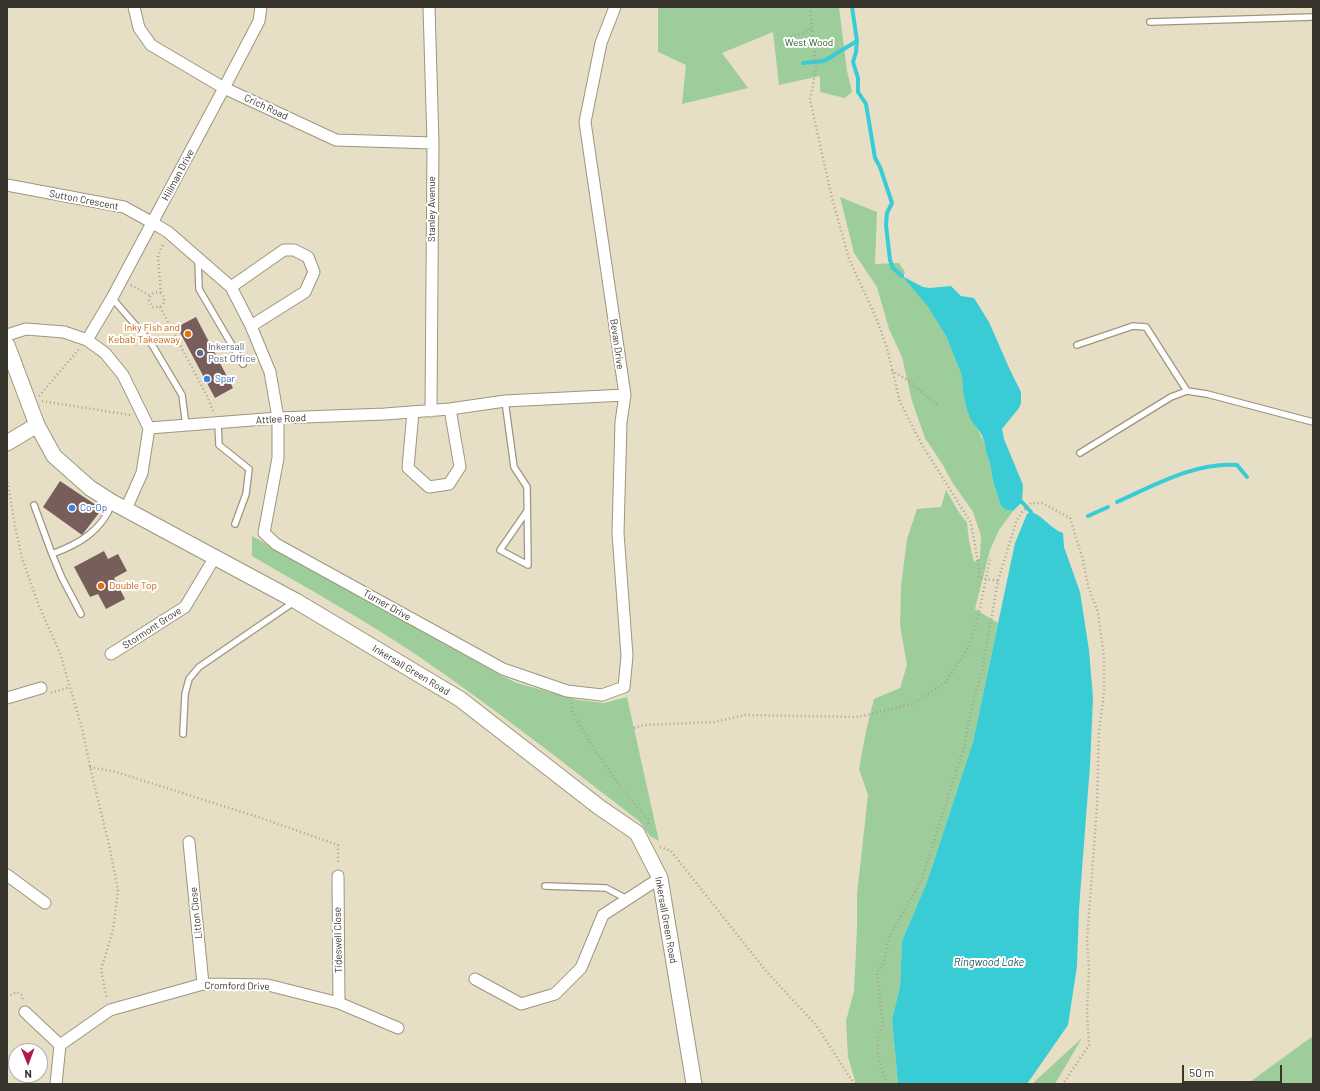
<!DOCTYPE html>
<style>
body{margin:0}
#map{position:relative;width:1320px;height:1091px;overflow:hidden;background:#e6dfc6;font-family:Barlow,sans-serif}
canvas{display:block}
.frame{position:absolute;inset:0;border:8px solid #38352c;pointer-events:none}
.north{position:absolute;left:8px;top:1043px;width:40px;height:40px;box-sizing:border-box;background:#fff;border:1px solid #afaeab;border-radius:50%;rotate:179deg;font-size:11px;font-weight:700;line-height:16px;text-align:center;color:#38352c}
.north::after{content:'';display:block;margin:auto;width:14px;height:18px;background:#ae1b48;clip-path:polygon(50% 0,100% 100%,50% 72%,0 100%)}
.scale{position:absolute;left:1182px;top:1065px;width:100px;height:18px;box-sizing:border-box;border:2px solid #38352c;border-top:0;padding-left:5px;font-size:12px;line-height:14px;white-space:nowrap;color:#38352c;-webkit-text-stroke:3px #fff;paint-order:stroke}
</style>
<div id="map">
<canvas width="1320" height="1091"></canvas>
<div class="frame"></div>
<div class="north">N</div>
<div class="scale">50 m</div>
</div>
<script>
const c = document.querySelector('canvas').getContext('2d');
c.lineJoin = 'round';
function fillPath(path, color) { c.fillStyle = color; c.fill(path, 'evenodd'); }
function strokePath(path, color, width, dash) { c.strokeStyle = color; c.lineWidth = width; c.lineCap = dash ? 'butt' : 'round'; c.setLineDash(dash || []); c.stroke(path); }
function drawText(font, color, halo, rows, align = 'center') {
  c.font = font + ' Barlow,sans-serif'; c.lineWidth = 4; c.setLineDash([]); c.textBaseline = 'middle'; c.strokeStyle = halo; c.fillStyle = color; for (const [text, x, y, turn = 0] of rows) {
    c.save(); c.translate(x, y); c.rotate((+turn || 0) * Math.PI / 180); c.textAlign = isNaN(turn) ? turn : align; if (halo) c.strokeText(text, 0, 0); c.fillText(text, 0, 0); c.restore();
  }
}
fillPath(new Path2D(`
 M658,7H839L847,71L852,92L845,98L820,92V76L779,85L773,32L722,53L748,88L682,104L686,65L658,52Z
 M840,197L877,212L875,264L899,263L905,272L903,277L928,307L946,336L962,376L963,392L966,407L985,444L986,452L990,463L993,481L1001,506L1006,510L1013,511L999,530L990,550L975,609L998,623L973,742L927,882L902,941L900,987L892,1019L898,1084H856L848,1057L846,1021L854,991L857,929V894L868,795L859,769L866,731L874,699L900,688L907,665L900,625L901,586L907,539L917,509L941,507L946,490L958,511L967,523L969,541L974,562L980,558L981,536L973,512L952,482L943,465L925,438L912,401L902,357L889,329L877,287L854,253Z
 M252,536L502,676L517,683L578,700L604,703L627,697L659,841L650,836L639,821C565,764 492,706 415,654C363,619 307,588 252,556Z
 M1313,1036V1084H1247Z
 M1082,1038L1055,1084H1032Z`), '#9dcd9b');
fillPath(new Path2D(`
 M902,276L923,287L930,288L951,286L961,296L974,298L989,322L1010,370L1021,392V403L1019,408L1002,429L1004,439L1023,485L1022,502L1013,511L1006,510L1001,506L993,481L990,463L986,452L985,444L982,435L971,420L966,407L963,392L962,376L946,336L928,307Z
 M1031,512C1041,515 1046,523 1054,528C1056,530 1060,532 1063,533L1064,547L1080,592L1089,650L1093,698L1090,765L1079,909L1077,966L1068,1025L1027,1084H898L892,1019L900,987L902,941L927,882L973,742L1015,543L1027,514Z`), '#39ccd4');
strokePath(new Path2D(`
 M852,7L857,41L856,52L853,62L858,78V92L866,104L875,158L880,167L892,203L887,213L886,225L890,260L893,268L902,276
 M803,63L824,61L857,41
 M1022,502L1031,512
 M1117,502C1155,485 1195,462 1237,465L1247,477
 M1088,516L1108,507`), '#39ccd4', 4);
fillPath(new Path2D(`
 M196,317L233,388L215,398L177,327Z
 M60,481L102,509L82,535L43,507Z
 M104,551L108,559L118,554L127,571L114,578L125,599L106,609L98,594L90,597L74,567Z`), '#775e5a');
const lane = new Path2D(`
 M1150,22L1313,17
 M198,259L199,289L243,364
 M112,298L151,343L182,395L186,426
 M1077,345L1133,326L1146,327L1187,391
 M505,401L514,467L527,487L528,565L500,550L527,511
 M218,423L219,445L249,469L246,494L235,524
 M1080,453L1171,397L1187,391L1207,394L1313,422
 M34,505L52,554C79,544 102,531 112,503
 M52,554L62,578L81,614
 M183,734L185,694L189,679L199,667L294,602
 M545,886L606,888L627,899`);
const street = new Path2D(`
 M134,7L139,28L151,45L224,88L336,140L433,143
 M429,7L433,143L431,411
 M7,185L124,207L153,223L168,232L231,287L251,326L270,372L278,418V458L264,533L276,544L503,669L567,691L602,695L624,687L627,656L618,533L621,422L625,395L585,122L601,43L615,7
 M231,287L284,250H294L308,257L314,272L305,292L251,326
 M7,335L26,329L64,332L87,340L105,353L123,375L149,428L142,473L126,509
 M87,340L112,298L224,88L259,21L261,7
 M413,412L408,468L429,487L449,484L460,467L450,409
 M149,428L278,418L385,414L450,409L505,401L625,395
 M111,654L185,607L215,557
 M7,698L41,688
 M189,842L203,984
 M7,875L45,903
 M338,876L339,1003
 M475,979L521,1004L555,994L581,968L603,915L660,878
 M25,1012L60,1045L56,1084
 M60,1045L110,1010L203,984L268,985L339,1003L398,1028`);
const secondary = new Path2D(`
 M7,345L37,425L54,456L90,488L112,502L296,601L460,699L599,807L637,833L660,878L694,1084
 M7,443L37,425`);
strokePath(lane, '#9d967f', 8);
strokePath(street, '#9d967f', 13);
strokePath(secondary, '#9d967f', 17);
strokePath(new Path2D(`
 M810,7L816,68L810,100L832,198L849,259L875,315L887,348L900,402L922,445L971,523L979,568V578L998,581
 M783,38L802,34L812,28
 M131,285L150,296
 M161,293C155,291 151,293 149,300L152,307H160C165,303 166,299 161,293L158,256L164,242
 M160,307L207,396L213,411
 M892,370L910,382L937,405
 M39,396L79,349
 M42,401L130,415
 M7,478L15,526L22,558L39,606L60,653L83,732L90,767L110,849L118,891L113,930L101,970L107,999
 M51,693L70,687
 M571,703L573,713L591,744L624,792L648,819L649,826
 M634,728L644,725L714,722L745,715L858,717L912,704L945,683L968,648L978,617L990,559
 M90,767L116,772L264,819L338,845V864
 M660,847L671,851L766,971L816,1025L851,1079L856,1084
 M7,997L17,992L22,995L23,1001
 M887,1084L878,1058V1037L883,1025L877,973L883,964L889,937L921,882L964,747L971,710L982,671L998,581L1016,522L1022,512L1031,503H1042L1070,518L1083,560L1088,586L1098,612L1104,657V692L1099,731L1097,805L1087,941L1089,968L1087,1012L1089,1045L1063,1084`), '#a8a38f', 2.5, [1, 3]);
strokePath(lane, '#fff', 5.5);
strokePath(street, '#fff', 11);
strokePath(secondary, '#fff', 15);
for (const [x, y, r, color] of [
 [188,334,4,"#e8710a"],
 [200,353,4,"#5c6f8a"],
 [207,379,4,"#3f7fe0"],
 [72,508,4,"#3f7fe0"],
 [101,586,4,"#e8710a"]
]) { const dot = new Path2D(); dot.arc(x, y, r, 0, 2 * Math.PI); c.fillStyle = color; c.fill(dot); strokePath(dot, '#fff', 1.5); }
drawText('10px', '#216422', '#fff', [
 ["West Wood",809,43]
]);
drawText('10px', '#38352c', '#fff', [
 ["Crich Road",266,107,25],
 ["Hillman Drive",178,175,-62],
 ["Sutton Crescent",84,200,11],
 ["Stanley Avenue",432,209,-90],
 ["Bevan Drive",617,344,82],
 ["Attlee Road",281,419,-3],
 ["Turner Drive",387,605,29],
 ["Stormont Grove",152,628,-33],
 ["Inkersall Green Road",411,670,31],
 ["Litton Close",196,913,-96],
 ["Inkersall Green Road",666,920,80],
 ["Tideswell Close",338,940,-91],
 ["Cromford Drive",237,986,1]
]);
drawText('10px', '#c56008', '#fff', [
 ["Inky Fish and",180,328],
 ["Kebab Takeaway",180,340],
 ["Double Top",109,586,"left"]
], 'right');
drawText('10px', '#4e5e75', '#fff', [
 ["Inkersall",208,347],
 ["Post Office",208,359]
], 'left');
drawText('10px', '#366cbe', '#fff', [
 ["Spar",215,379],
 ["Co-Op",80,508]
], 'left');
drawText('italic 11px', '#1a5659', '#fff', [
 ["Ringwood Lake",989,962]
]);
</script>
